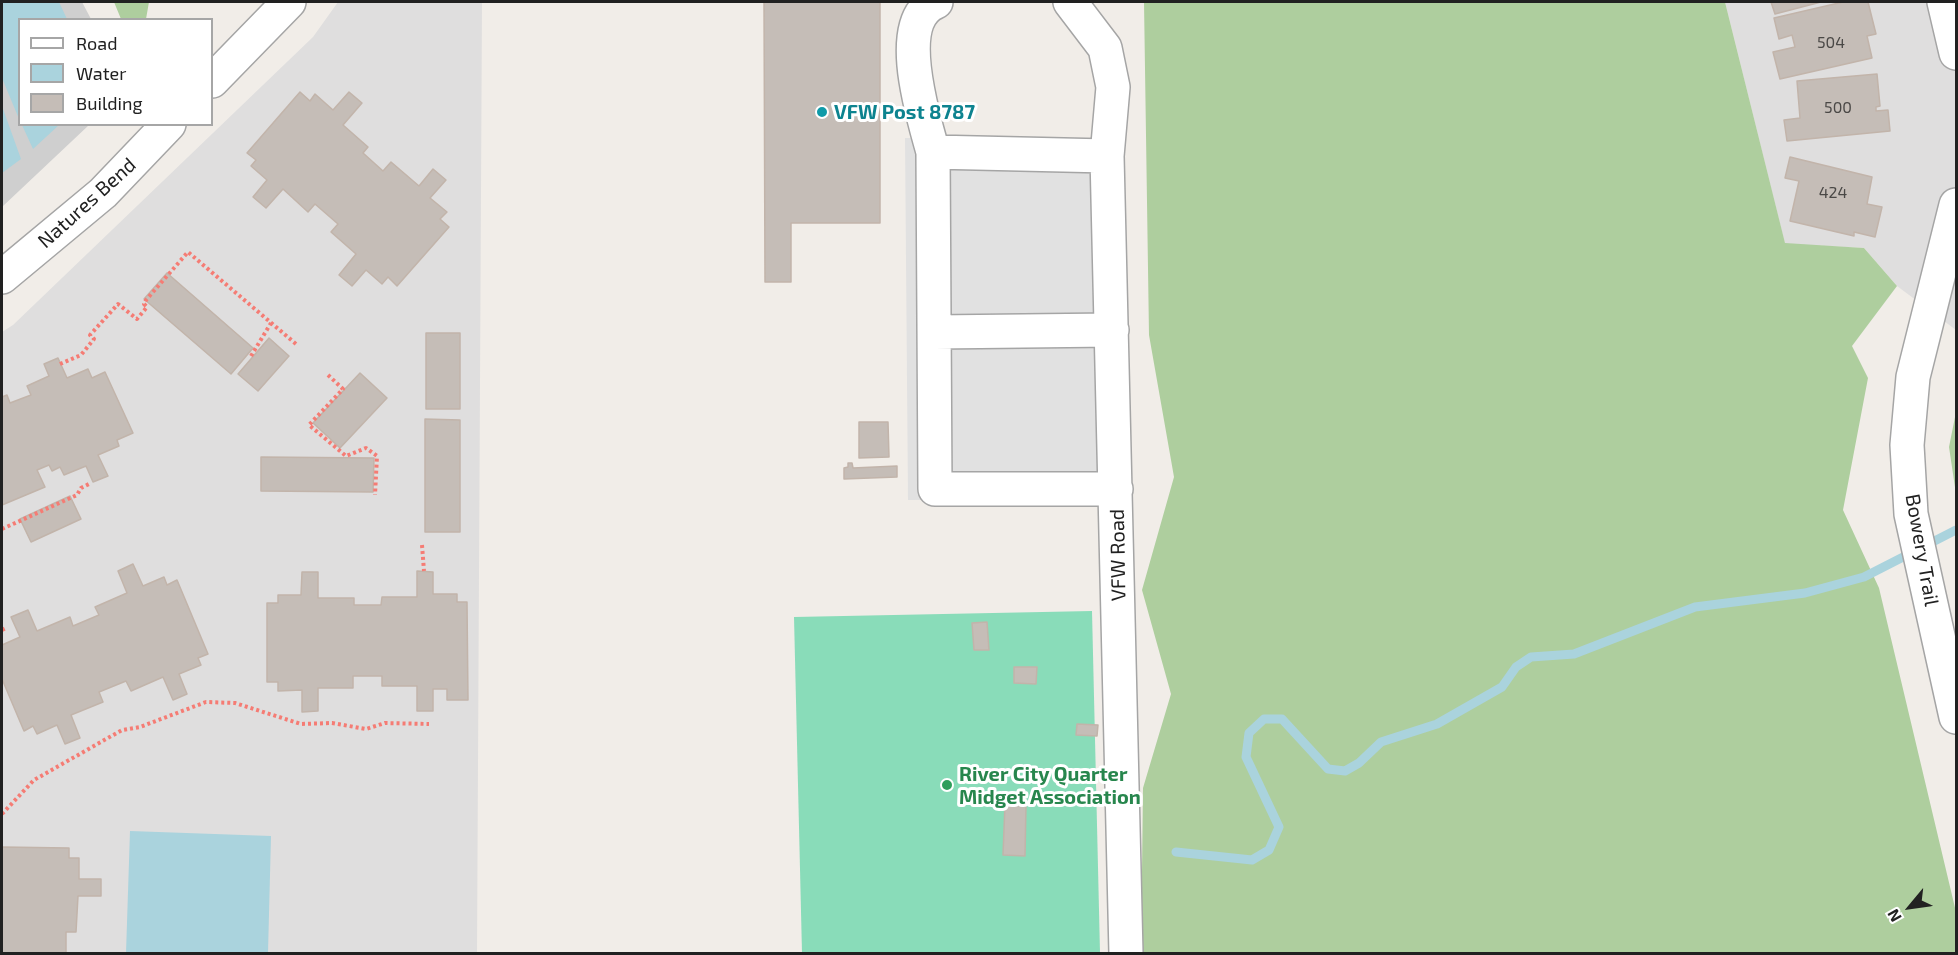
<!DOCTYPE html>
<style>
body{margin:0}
#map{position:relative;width:1958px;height:955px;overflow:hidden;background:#f1ede8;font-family:"Exo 2",sans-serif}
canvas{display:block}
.frame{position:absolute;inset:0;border:3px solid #212121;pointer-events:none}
.legend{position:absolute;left:18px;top:18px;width:195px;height:108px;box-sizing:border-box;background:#fff;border:2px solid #a6a6a6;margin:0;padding:8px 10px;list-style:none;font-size:18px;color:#212121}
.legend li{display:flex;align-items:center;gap:12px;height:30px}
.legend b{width:30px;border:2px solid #a6a6a6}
.north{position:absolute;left:1880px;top:877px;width:60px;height:60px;-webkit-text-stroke:4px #fff;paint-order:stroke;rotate:241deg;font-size:16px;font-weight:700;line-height:24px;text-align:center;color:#212121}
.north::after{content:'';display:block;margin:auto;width:21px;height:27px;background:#212121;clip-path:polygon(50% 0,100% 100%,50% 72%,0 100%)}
</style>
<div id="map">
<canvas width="1958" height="955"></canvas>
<div class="frame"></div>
<ul class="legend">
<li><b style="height:8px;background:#fff"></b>Road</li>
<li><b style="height:16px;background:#aad3dd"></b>Water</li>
<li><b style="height:16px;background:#c5bdb7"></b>Building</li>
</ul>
<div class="north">N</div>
</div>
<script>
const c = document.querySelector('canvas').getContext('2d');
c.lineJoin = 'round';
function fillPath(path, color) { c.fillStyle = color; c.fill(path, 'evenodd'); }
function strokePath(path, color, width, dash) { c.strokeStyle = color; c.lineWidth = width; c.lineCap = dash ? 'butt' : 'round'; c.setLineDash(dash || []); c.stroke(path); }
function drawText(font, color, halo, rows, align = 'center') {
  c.font = font + ' "Exo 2",sans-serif'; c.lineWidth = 6; c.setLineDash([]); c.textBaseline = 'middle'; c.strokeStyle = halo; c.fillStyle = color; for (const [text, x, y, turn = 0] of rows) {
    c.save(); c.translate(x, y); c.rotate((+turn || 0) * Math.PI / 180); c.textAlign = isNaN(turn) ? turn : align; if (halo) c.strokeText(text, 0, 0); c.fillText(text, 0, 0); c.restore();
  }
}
fillPath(new Path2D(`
 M338,2H482L477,953L2,954V332L13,325L313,37Z
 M1725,2H1956V330L1897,286L1864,248L1785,244Z`), '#dfdede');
fillPath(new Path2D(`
 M2,2H82L91,19L20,20V124L89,125L2,207Z`), '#cfcfcf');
fillPath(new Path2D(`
 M114,2H149L146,19H121Z
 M1144,2H1725L1785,243L1864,248L1897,286L1852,346L1868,378L1843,510L1879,588L1956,912V953L1141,954L1143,788L1171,694L1142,590L1174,477L1149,335Z
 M1956,412V494L1949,447Z`), '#aece9e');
fillPath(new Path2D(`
 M1092,611L1100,953H802L794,617Z`), '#89dcb9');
fillPath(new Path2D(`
 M905,138L1103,139L1105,499L908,500Z`), '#e1e1e1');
fillPath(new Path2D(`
 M2,2H59L67,19L20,20L19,119L2,78Z
 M2,106L21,159L2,173Z
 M22,125H59L33,149Z
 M130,831L271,836L268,953H126Z`), '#aad3dd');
strokePath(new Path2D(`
 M1176,852L1252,860L1269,850L1279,827L1246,757L1249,733L1264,719H1282L1328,769L1345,771L1359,763L1381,742L1437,724L1502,687L1516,667L1531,657L1574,654L1695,607L1805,593L1864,577L1956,530`), '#aad3dd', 9);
const building = new Path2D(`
 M764,2H880V223H791V282H765Z
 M1771,2H1821L1775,14Z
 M1843,2H1868L1876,34L1867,36L1872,58L1780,79L1773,52L1795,47L1792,35L1779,39L1774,18Z
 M1877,74L1880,106L1876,107V111L1888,110L1890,131L1787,141L1784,120L1800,118L1797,81Z
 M300,92L310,101L315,94L333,110L349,92L362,103L343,125L368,147L363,153L383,171L391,162L419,186L433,169L446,180L430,198L447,212L440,219L449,227L397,286L388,277L382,284L366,270L352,286L339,275L356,254L331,232L338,224L315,204L308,212L283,189L266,208L253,197L267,180L251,166L256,160L247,153Z
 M1790,157L1872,177L1867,204L1882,207L1875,237L1854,232V236L1790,221L1799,181L1785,178Z
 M167,273L253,348L231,374L144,299Z
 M426,333H460V409H426Z
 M269,338L289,356L258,391L238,374Z
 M58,358L67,378L88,369L92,378L105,372L133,433L117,440L119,446L98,455L108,476L93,482L86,466L64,475L60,467L52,471L49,465L37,470L45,487L2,505V397L7,395L10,403L31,395L27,386L49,376L44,364Z
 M360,373L387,398L340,448L313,423Z
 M425,419L460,420V532H425Z
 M859,422H888L889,457L859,458Z
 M261,457L374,458L373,492L261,491Z
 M848,463H852L853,468L897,466V477L844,479V468L848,467Z
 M70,496L81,519L31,542L20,519Z
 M133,564L143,586L164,577L167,585L177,580L208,654L198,658L201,665L179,674L187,694L173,700L163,677L131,691L126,681L99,692L103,702L71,715L80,738L65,744L57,725L37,734L33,726L24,731L2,679V645L20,637L11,617L28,610L37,631L70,617L73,626L99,615L95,607L127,593L118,571Z
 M417,571L433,572V594H457V602H467L468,700H447V689H433V711H417V686H382V676H353V688H318V711L302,712V690L278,691V682H267V603H278V595H301L302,572H318V598H354V605H381L382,597H417Z
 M987,622L989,650H974L972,623Z
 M1014,667H1037L1036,684L1014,683Z
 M1077,724L1098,725L1097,736L1076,735Z
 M1005,804L1026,805L1025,856L1003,855Z
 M2,847L69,848V858H79V879H101V896H78L76,932H66V954H2Z`);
fillPath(building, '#c5bdb7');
strokePath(building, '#c2b4aa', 1.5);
const minor = new Path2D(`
 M1070,2L1105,48L1113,87L1107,156L1126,954
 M1944,2L1956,53
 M212,81L289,2
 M933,152C924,119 892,20 936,2
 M1107,156L933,152L935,489H1116
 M1956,205L1913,377L1907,445L1911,514L1956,717
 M2,277L103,193L169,124
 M935,332L1112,330`);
strokePath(minor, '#a5a5a5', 36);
strokePath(new Path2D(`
 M251,356L271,323
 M60,364L81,355L94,339L90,335L118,304L137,319L147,307L144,304L146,300L188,252L296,344
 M328,375L343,389L309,425L346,456L366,448L377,456L375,495
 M2,529L77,495L81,488L91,483
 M422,545L424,571
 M2,630L6,628
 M2,814L34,780L122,730L140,727L206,702L235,703L301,724L332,723L366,729L385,723L429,724`), '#f57c74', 4, [3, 3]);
strokePath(minor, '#fff', 33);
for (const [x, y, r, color] of [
 [822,112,6,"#0f9aa8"],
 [947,785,6,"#2e9e5b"]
]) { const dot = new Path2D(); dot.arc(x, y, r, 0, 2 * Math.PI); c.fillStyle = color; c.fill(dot); strokePath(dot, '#fff', 2); }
drawText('16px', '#4a4846', null, [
 ["504",1831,43],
 ["500",1838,108],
 ["424",1833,193]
]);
drawText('bold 20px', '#0d838f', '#fff', [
 ["VFW Post 8787",834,112]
], 'left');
drawText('20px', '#212121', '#fff', [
 ["Natures Bend",87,203,-42],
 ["Bowery Trail",1922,550,80],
 ["VFW Road",1118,555,-91]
]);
drawText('bold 20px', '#27864d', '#fff', [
 ["River City Quarter",959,774],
 ["Midget Association",959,797]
], 'left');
</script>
